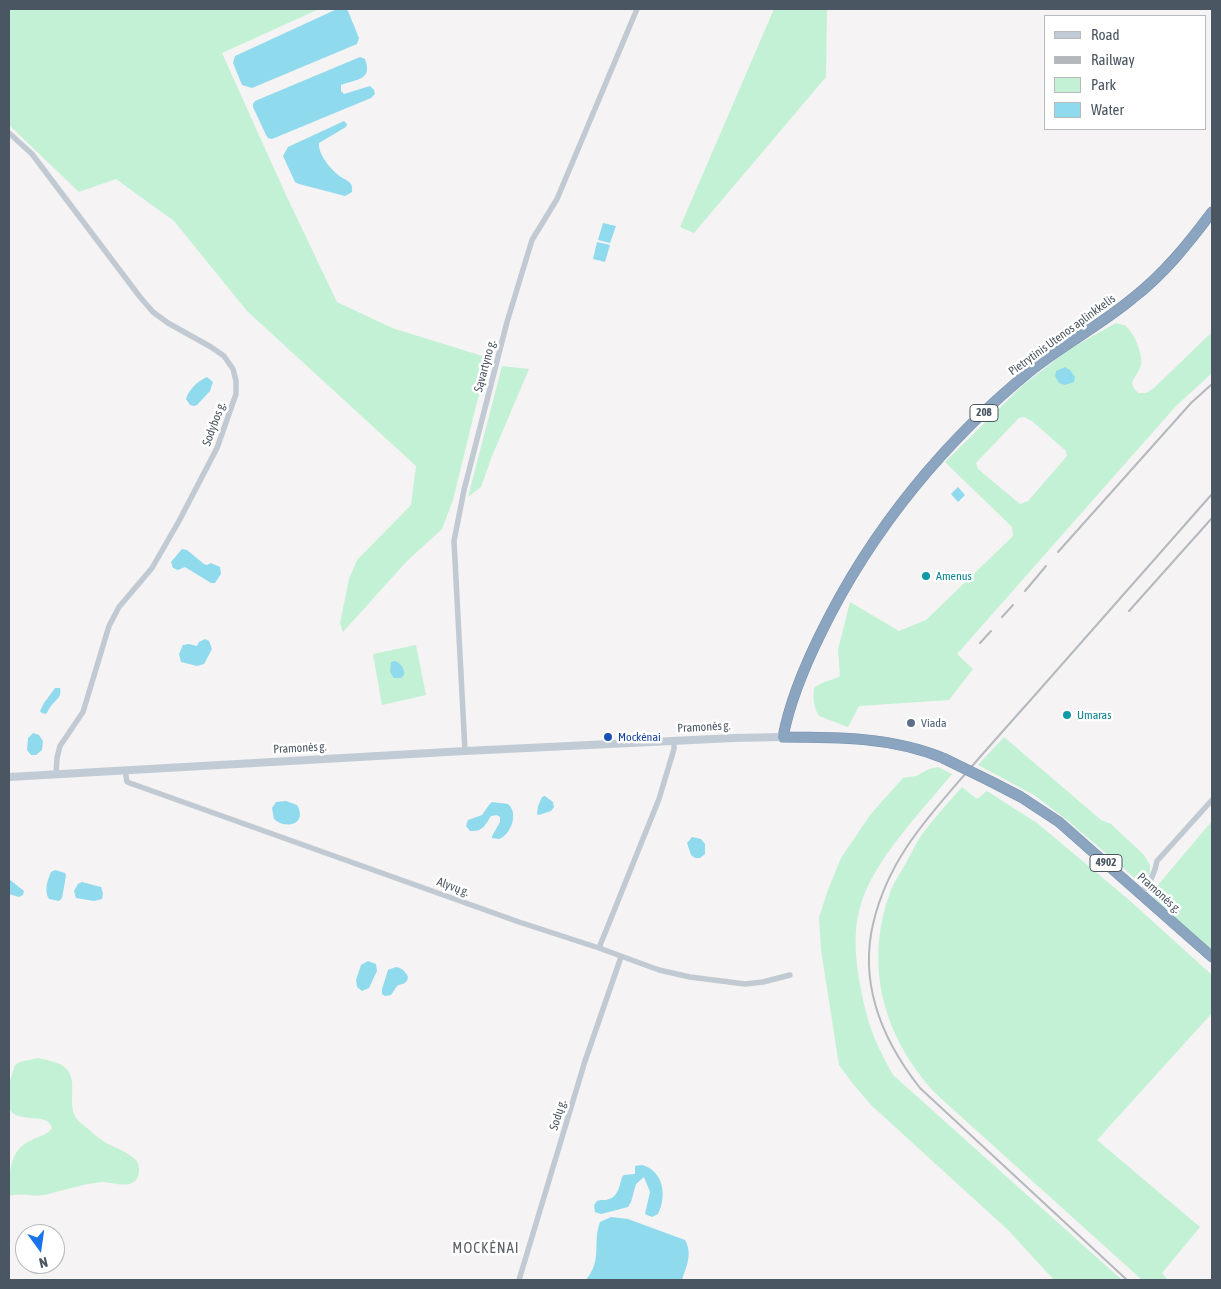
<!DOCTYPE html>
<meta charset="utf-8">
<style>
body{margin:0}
#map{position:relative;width:1221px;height:1289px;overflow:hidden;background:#f5f3f3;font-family:"Asap Condensed",sans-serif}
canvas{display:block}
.frame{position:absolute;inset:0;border:10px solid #4a5661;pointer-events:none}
.legend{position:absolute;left:1044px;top:15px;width:162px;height:115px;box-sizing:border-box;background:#fff;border:1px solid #b7bbc0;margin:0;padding:6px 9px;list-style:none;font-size:15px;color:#4a5661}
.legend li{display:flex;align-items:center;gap:10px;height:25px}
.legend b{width:25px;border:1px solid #b7bbc0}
.north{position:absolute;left:15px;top:1224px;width:50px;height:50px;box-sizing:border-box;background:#fff;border:1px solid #b7bbc0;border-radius:50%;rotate:166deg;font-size:14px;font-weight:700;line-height:20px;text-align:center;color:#4a5661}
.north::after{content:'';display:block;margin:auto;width:18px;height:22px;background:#1a73e8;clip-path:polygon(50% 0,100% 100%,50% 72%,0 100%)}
</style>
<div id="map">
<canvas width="1221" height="1289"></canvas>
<div class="frame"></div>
<ul class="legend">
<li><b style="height:6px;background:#c1cbd6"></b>Road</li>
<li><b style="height:6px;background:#b5b8bd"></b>Railway</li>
<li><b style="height:14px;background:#c3f1d5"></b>Park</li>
<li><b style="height:14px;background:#90daee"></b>Water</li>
</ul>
<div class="north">N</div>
</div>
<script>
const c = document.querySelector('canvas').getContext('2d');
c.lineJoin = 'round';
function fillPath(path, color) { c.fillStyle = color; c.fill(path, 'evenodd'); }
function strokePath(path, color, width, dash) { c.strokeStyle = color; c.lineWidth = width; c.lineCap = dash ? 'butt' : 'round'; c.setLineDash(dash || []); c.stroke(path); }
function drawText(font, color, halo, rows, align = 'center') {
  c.font = font + ' "Asap Condensed",sans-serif'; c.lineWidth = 5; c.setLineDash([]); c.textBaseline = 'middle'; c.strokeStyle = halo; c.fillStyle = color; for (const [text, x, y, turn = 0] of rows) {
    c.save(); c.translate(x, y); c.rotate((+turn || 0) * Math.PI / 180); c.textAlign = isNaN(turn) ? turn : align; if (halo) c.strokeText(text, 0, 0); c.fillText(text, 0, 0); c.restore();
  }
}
fillPath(new Path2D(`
 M9,9H319L222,53L286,195L337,302L392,328L489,358L476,406L453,500L442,529L407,561L343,632L340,623L349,579L357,560L411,505L416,466L247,311L174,221L116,179L79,192L9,125Z
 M774,9H827L826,77L694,233L680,227Z
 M1116,323C1116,323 1123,325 1124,325C1134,331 1143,354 1141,365C1139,372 1134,377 1132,383L1133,387L1138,393H1146L1154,388L1212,332V373L1176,406L957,654L973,669L949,700L859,706L848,727L819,716C813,706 813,698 814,688C822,681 831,681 840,676L838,650L850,602L899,631L926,620L1013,536L1012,527L945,462L1022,386L1068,350ZM1024,417L1032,421L1066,451L1067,456L1028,501L1020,504L978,469L976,463L1019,418Z
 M502,366L529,369L492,456L481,487L468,497Z
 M416,645L426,695L382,705L373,654Z
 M1004,737L1101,820L1111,824L1144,855L1150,865V873L1145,880H1137L1067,820L1034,795L978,765Z
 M938,767L952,774C922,811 875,858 861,904C850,937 858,979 866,1012C871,1034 882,1055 893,1075L1122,1280H1054L1008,1230L871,1105L853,1084L839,1065L821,950L819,917L828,890L841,858L870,815L903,778L916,776L929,769Z
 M962,787L977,799L987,791L1037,823L1128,899L1212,975V1013L1097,1140L1200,1227L1162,1273L1168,1280H1142L935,1093C883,1036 863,964 891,890C895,880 901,872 906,863C911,854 915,845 921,836C933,819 948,803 962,787Z
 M1212,821V950L1154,899L1152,892Z
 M38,1058C46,1060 56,1061 63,1066C83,1079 61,1109 82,1124C90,1130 98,1138 106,1143C116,1148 128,1152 136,1160C141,1166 140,1180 132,1183C123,1187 112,1182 102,1182C81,1184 63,1191 43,1195C31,1197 22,1192 9,1196C9,1174 9,1149 32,1140C39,1136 48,1135 52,1128C47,1111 20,1125 9,1109V1084L15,1065L20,1062Z`), '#c3f1d5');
fillPath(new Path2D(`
 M337,9H346L348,11L359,38L357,44L252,88L242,85L233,63L235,56Z
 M360,57L365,59C373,80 357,79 341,85V91L344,94L370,86L374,90L375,94L371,98L272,139L268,138L266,135L253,107V104L255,101Z
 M344,121L347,124L346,127L319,143C318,153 328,166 336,173C343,181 354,179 352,192L345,196L299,184L295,182L283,156L288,147Z
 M603,223L616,226L610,243L598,240Z
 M597,242L610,245L605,262L593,259Z
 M1065,367L1070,370L1075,377L1074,382L1065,385L1059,383L1055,376L1056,371Z
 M207,377L213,382L210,391L197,405L194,406L190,405L186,399C189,389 198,381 207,377Z
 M958,487L965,495L958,502L951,494Z
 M182,549L187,550L204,564L207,565L211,563L220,567L221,574L215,583H211L185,567L178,570L173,568L171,562Z
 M205,639L209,641L212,649L204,664L197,666L181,662L179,654L183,645L189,644L197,646L199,642Z
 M395,661C401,663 405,669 404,675L401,678H394L390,672L391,662Z
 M55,688H60C62,698 56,699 51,706C49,709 48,711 46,714L42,713L40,711L44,703Z
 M33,733L39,735L43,741L42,750L36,755H31L27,750L28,738Z
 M545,796L553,802L554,807L551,811L539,815L537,814L538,806L542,797Z
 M286,801L297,805C308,824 286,830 274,819L272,808L276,802Z
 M492,802L508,804C519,813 511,835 499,839L492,838V836L500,822V817L497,815L491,816C485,825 483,832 470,831L466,826L468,820L482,815L489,805Z
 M692,837L701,839L705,844V854L700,858H695L691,855L687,843Z
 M55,870L65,873L66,876L62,898L59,901L49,899C44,891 47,881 51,872Z
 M9,879L24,891L23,895L19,897L9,894Z
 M82,882L101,887L103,893L102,899L94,901L76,898L74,891L78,884Z
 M368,961L376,964L377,971L369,988L362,991L357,987L356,980L361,965Z
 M396,967C402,968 406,972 408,977C407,985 402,983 397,986L391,995L385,996L382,994V989L388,970Z
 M642,1165C664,1171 667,1196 658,1214L652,1217L645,1214L650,1192L644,1177L636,1184L631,1202L628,1207L601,1214L595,1212L594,1205L597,1201C601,1199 605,1201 609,1199C618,1197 620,1184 622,1177L624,1175L635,1174V1166Z
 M611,1217L628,1219L685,1240C693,1254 686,1267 682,1280H586C603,1259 592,1243 600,1222Z`), '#90daee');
const highway = new Path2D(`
 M943,758C892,737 837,737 783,737C790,700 805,665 822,631C872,529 946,439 1034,368C1066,343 1102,324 1133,298C1164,274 1188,244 1212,212
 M992,782L1021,797L1059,822L1212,957`);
strokePath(highway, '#7690ad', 11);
strokePath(new Path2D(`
 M9,133L32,154L140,297L153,312L168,323L211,347L224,356L233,369L236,381V394L217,448L179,521L152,568L119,607L109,626L83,712L60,746L57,758L56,774
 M465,751L454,541L464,490L507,322L532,240L557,199L637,9
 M125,770L127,782L519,922L599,948L659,970L690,977L745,984L763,982L790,975
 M1141,894C1150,883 1155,874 1157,861L1212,800
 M599,948L659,799L674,749V741
 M519,1280L585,1061L621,957`), '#c1cad2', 5.5);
strokePath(new Path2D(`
 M9,777L465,751L734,738L783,737`), '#c1cbd6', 8);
strokePath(highway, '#8ba5c1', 10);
strokePath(new Path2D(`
 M1058,552L1191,403L1212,384
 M1025,591L1046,566
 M1129,611L1212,518
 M1002,617L1013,605
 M980,643L991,631
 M1127,1280L920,1088C883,1041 859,985 873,924C887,864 921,825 960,780C985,751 1010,723 1035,695C1094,628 1153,561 1212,494`), '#b5b8bd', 2);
const highwayBridge = new Path2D(`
 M943,758L992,782`);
strokePath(highwayBridge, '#7690ad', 11, []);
strokePath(highwayBridge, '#8ba5c1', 10);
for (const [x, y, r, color] of [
 [926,576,5,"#0f9aa8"],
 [1067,715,5,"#0f9aa8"],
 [911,723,5,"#5c6f8a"],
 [608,737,5,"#1a4fb4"]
]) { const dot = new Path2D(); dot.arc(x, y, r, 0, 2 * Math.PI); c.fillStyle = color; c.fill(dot); strokePath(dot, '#fff', 2); }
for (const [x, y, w] of [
 [984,413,28],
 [1106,863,32]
]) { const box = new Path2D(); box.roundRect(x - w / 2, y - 8.5, w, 17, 4); c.fillStyle = '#fff'; c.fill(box); strokePath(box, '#4a5661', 1); }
drawText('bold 11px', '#4a5661', null, [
 ["208",984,413],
 ["4902",1106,863]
]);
drawText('12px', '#4a5661', '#fff', [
 ["Pietrytinis Utenos aplinkkelis",1062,335,-36],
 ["Sąvartyno g.",485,366,-75],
 ["Sodybos g.",214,424,-70],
 ["Pramonės g.",704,727,-3],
 ["Pramonės g.",300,748,-3],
 ["Alyvų g.",453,887,20],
 ["Pramonės g.",1159,893,42],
 ["Sodų g.",558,1115,-73]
]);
drawText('12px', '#0d838f', '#fff', [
 ["Amenus",936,576],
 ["Umaras",1077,715]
], 'left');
drawText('12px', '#4e5e75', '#fff', [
 ["Viada",921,723]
], 'left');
drawText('12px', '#164399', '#fff', [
 ["Mockėnai",618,737]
], 'left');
c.letterSpacing = '1px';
drawText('15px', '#5f6368', '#fff', [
 ["MOCKĖNAI",486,1248]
]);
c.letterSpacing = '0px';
</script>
